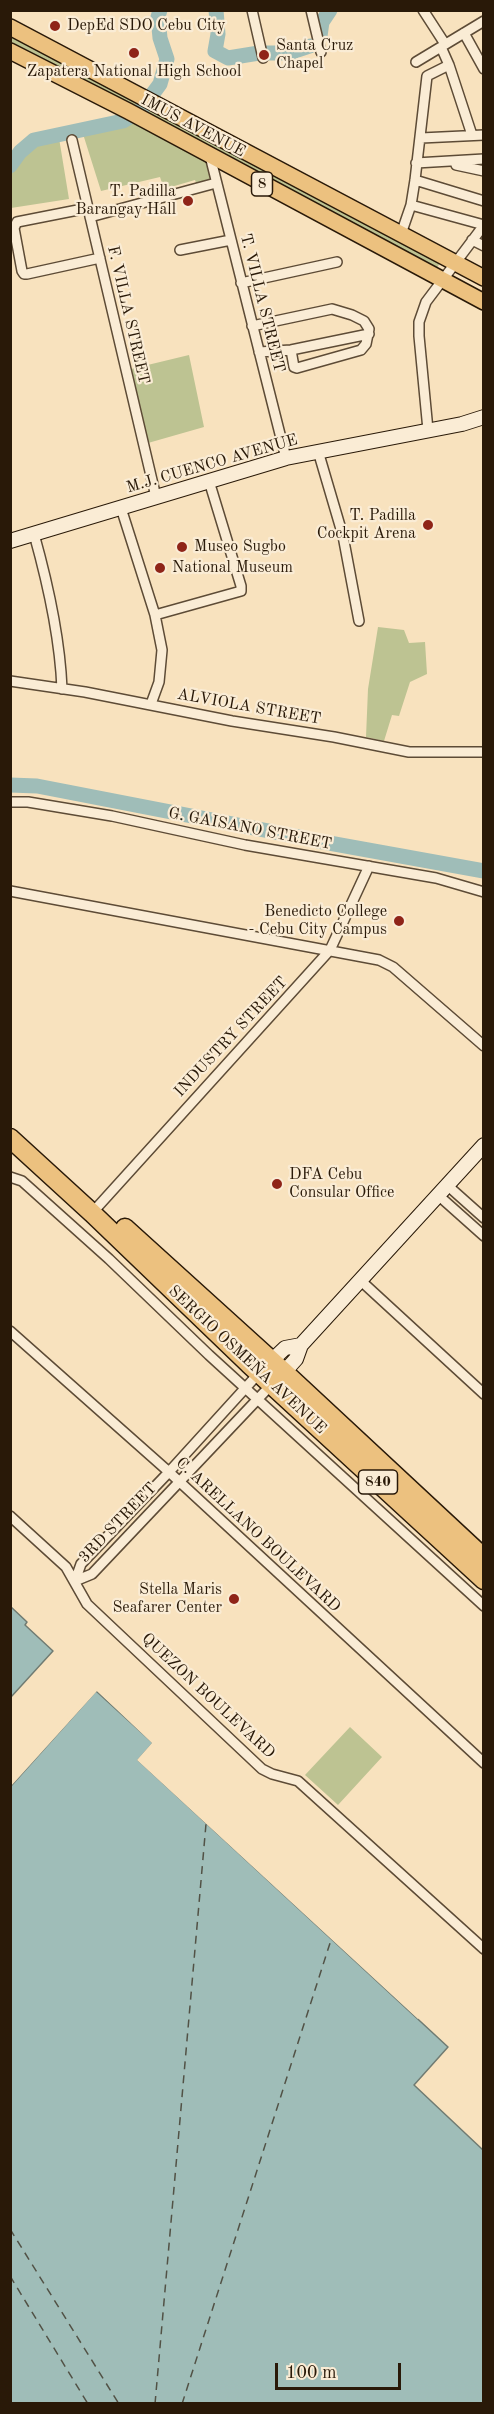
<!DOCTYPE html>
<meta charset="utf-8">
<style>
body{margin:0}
#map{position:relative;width:494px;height:2414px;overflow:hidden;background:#f8e2be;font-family:"Old Standard TT",serif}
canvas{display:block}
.frame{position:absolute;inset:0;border:12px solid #291908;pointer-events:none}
.scale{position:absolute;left:275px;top:2363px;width:126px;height:27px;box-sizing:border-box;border:3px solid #291908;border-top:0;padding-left:8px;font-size:18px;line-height:21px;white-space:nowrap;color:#291908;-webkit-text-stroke:4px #faecd5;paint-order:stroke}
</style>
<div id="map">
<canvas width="494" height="2414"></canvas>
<div class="frame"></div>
<div class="scale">100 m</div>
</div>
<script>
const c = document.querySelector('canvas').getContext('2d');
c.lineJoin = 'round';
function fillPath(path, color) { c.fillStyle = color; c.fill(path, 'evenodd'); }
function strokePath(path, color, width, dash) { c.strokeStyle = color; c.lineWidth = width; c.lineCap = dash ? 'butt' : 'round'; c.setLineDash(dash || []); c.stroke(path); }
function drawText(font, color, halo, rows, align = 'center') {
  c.font = font + ' "Old Standard TT",serif'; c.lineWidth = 4.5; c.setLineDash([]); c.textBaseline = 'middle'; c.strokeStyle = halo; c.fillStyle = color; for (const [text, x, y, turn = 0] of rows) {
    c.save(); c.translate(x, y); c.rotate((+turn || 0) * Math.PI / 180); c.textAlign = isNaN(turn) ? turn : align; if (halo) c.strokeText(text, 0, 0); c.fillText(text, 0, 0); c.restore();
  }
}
fillPath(new Path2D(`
 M10,27L444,256L433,275L211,157L216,183L198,188L195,180L164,189L160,177L101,191L83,134L121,126L135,115L11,51Z
 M59,138L69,199L11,208C10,165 11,147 59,138Z
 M189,355L204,427L148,443L131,369Z
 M378,627L404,630L409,643L425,642L427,674L410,682L399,716L392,715L384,741L366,737L368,689Z
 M350,1727L382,1757L338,1805L305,1775Z`), '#bdc392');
const water = new Path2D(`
 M10,1606L27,1622L25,1625L53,1651L11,1697Z
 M96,1691L153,1743L138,1760L448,2047L414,2085L483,2150V2403L11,2404V1786Z`);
fillPath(water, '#9fbdb8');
strokePath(water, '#707b72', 1.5);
fillPath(new Path2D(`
 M98,1688L155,1741V1745L141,1760L420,2017L418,2019L137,1760L152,1743L97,1691L11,1786L10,1782L94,1689Z`), '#f8e2be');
strokePath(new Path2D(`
 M216,10L218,34L215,51L228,58L259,53
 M320,36L322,22L330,10
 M264,53H289L310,46
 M10,166L20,152L34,140L123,121L140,111L160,84L167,59L160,38L158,17L160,10
 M10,785L37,786L305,838
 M318,841L484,871`), '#9fbdb8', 15);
strokePath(new Path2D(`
 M10,2229L119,2404
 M10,2276L88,2404
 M155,2404L206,1824
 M182,2404L331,1940`), '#525246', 1.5, [8, 6]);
const street = new Path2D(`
 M252,10L263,58
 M311,10L321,52
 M423,10L445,44
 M464,33L484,69
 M441,47L449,65L472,135
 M416,62L484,21
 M421,138L484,135
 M72,140L156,497
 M210,156L286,458
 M416,163L484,159
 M456,165L484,171
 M415,180L484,201
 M411,205L484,225
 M88,208L17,222L14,228L22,271L24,274H27L100,258
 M90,217L216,183
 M401,234L411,205L415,180L427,76L449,65
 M472,240L484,246
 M180,250L231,240
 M241,283L337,262
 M252,326L332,309L352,315L364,321L369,329L366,344L361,350L297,368L294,367L291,350
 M259,352L291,350L369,334
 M428,430L419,336V322L426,302L484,225
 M318,451L343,536L359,621
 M121,508L155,615L162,650L159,682L151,704
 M34,534C48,584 60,637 62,689
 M155,615L241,591V586L209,481
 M10,681L85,692L232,721L334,737L409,752H484
 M10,802H28L112,816L245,845L436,878L484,892
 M10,891L379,960L393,967L484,1046
 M10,1177L22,1181L109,1259L209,1355L484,1606
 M447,1185L484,1218
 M438,1195L484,1236
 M92,1213L330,950L369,866
 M360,1280L484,1394
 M10,1331L169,1472L484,1763
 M10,1516L66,1567L87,1604L262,1769L272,1774L298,1781L484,1949
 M75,1581L92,1574L272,1384
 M75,1581L81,1564L169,1472L259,1373`);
const secondary = new Path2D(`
 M10,541L286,458L462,424L484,417
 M265,1367L285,1348L301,1345
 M278,1379L296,1359L301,1345L484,1145`);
const primary = new Path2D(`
 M10,27L484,278
 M10,51L128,111L484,302`);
const highway = new Path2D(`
 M10,1138L92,1213L249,1364L484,1580
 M125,1228L284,1372L484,1558`);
strokePath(street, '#5d4b36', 12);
strokePath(secondary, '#291908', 16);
strokePath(primary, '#291908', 18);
strokePath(highway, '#291908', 21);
strokePath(street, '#faecd5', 9);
strokePath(secondary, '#faecd5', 14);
strokePath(primary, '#ecc17f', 15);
strokePath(highway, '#ecc17f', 18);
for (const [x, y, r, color] of [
 [55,26,6,"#8f2418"],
 [134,53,6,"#8f2418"],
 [264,55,6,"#8f2418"],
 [188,201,6,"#8f2418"],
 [428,525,6,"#8f2418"],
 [182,547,6,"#8f2418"],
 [160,568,6,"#8f2418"],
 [399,921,6,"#8f2418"],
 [277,1184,6,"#8f2418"],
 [234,1599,6,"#8f2418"]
]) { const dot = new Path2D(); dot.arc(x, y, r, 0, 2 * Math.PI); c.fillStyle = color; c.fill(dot); strokePath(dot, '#faecd5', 2); }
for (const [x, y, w] of [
 [262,184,21],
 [378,1482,39]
]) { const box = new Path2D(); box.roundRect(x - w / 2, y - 12, w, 24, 4.5); c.fillStyle = '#faecd5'; c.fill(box); strokePath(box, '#291908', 1.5); }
drawText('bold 15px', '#291908', null, [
 ["8",262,184],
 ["840",378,1482]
]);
drawText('16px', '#291908', '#faecd5', [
 ["DepEd SDO Cebu City",67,26],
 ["Santa Cruz",276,46],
 ["Chapel",276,64],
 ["Zapatera National High School",134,72,"center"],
 ["T. Padilla",176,192,"right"],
 ["Barangay Hall",176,210,"right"],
 ["T. Padilla",416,516,"right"],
 ["Cockpit Arena",416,534,"right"],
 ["Museo Sugbo",194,547],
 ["National Museum",172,568],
 ["Benedicto College",387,912,"right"],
 ["- Cebu City Campus",387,930,"right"],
 ["DFA Cebu",289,1175],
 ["Consular Office",289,1193],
 ["Stella Maris",222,1590,"right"],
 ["Seafarer Center",222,1608,"right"]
], 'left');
drawText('16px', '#291908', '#faecd5', [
 ["IMUS AVENUE",193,126,28],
 ["T. VILLA STREET",262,303,76],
 ["F. VILLA STREET",128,315,77],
 ["M.J. CUENCO AVENUE",212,464,-16],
 ["ALVIOLA STREET",249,707,10],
 ["G. GAISANO STREET",250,829,11],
 ["INDUSTRY STREET",231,1037,-47],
 ["SERGIO OSMEÑA AVENUE",247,1360,43],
 ["3RD STREET",118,1523,-46],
 ["C. ARELLANO BOULEVARD",258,1535,43],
 ["QUEZON BOULEVARD",208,1696,43]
]);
</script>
